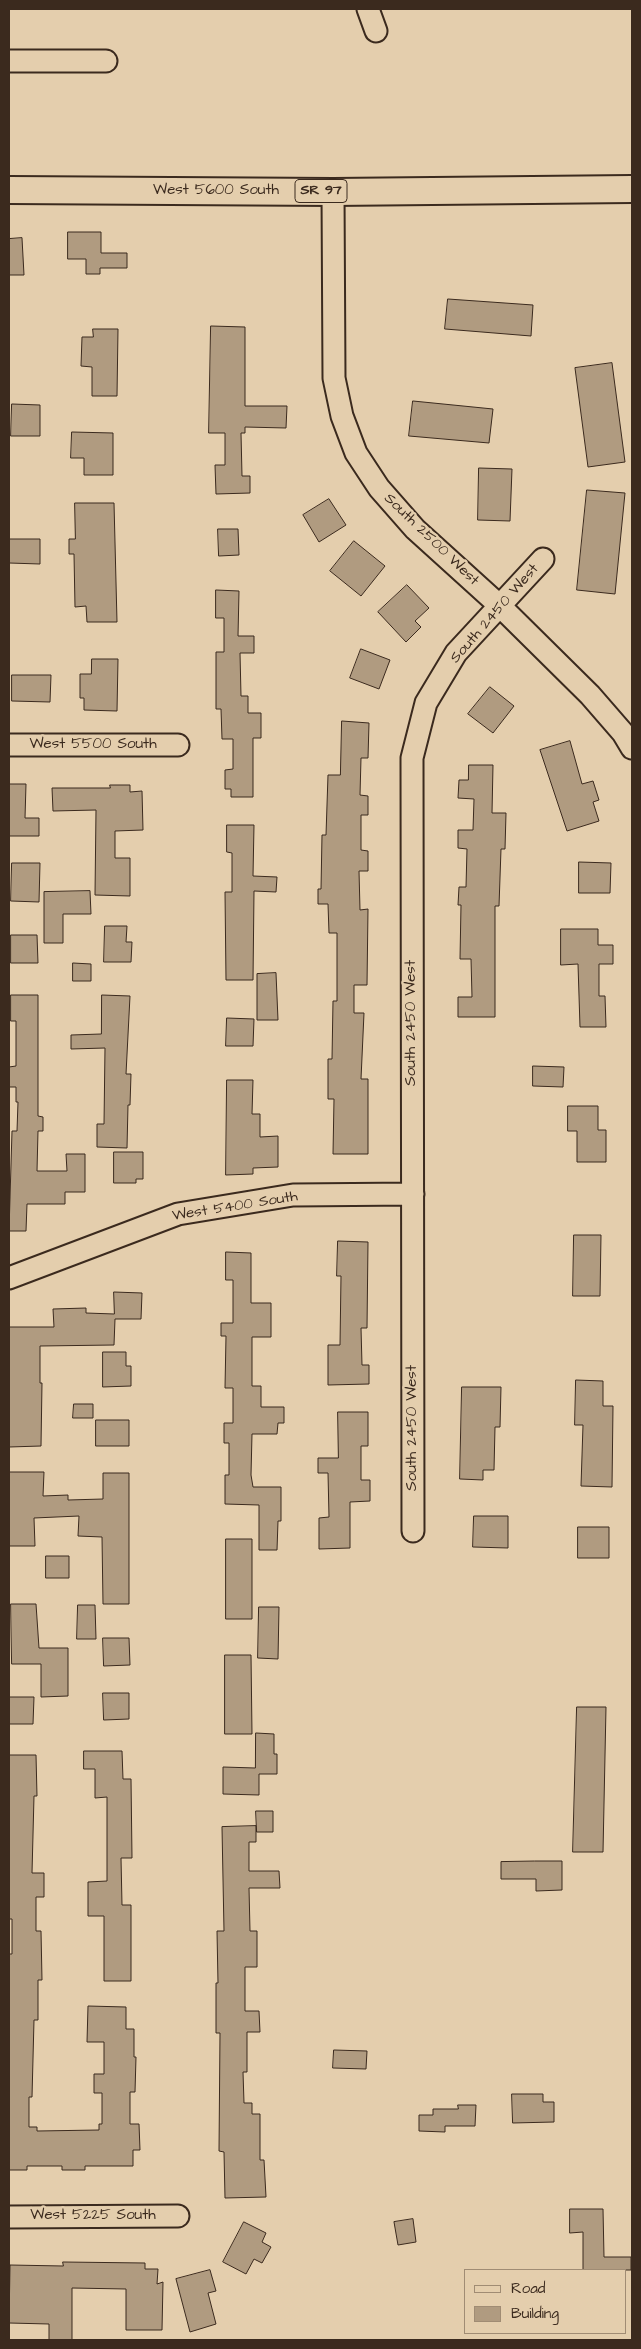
<!DOCTYPE html>
<style>
body{margin:0}
#map{position:relative;width:641px;height:2349px;overflow:hidden;background:#e4cead;font-family:"Architects Daughter",sans-serif}
canvas{display:block}
.frame{position:absolute;inset:0;border:10px solid #3b2a1e;pointer-events:none}
.legend{position:absolute;left:464px;top:2269px;width:162px;height:65px;box-sizing:border-box;background:#e4cead;border:1px solid #a08c74;margin:0;padding:6px 9px;list-style:none;font-size:15px;color:#3b2a1e}
.legend li{display:flex;align-items:center;gap:10px;height:25px}
.legend b{width:25px;border:1px solid #a08c74}
</style>
<div id="map">
<canvas width="641" height="2349"></canvas>
<div class="frame"></div>
<ul class="legend">
<li><b style="height:6px;background:#e4cead"></b>Road</li>
<li><b style="height:14px;background:#b09b80"></b>Building</li>
</ul>
</div>
<script>
const c = document.querySelector('canvas').getContext('2d');
c.lineJoin = 'round';
function fillPath(path, color) { c.fillStyle = color; c.fill(path, 'evenodd'); }
function strokePath(path, color, width, dash) { c.strokeStyle = color; c.lineWidth = width; c.lineCap = dash ? 'butt' : 'round'; c.setLineDash(dash || []); c.stroke(path); }
function drawText(font, color, halo, rows, align = 'center') {
  c.font = font + ' "Architects Daughter",sans-serif'; c.lineWidth = 4.5; c.setLineDash([]); c.textBaseline = 'middle'; c.strokeStyle = halo; c.fillStyle = color; for (const [text, x, y, turn = 0] of rows) {
    c.save(); c.translate(x, y); c.rotate((+turn || 0) * Math.PI / 180); c.textAlign = isNaN(turn) ? turn : align; if (halo) c.strokeText(text, 0, 0); c.fillText(text, 0, 0); c.restore();
  }
}
const building = new Path2D(`
 M68,232H101V253H127V268H100V274H86V259H68Z
 M22,238L24,275H9V239Z
 M448,299L533,305L531,336L445,329Z
 M211,326L245,327V406H287L286,428L245,427V433H241L242,476H250V493L216,494L215,465H225V433H209Z
 M93,329H118L117,396H92V367L81,366L82,337H93Z
 M612,363L625,462L588,467L575,368Z
 M413,401L493,409L489,443L409,436Z
 M12,404L40,405V436H11Z
 M72,432L113,433V475H84V458H71Z
 M479,468L512,469L510,521L478,520Z
 M587,490L625,493L615,594L577,590Z
 M329,499L346,525L319,542L303,515Z
 M75,503H114L117,622H87L86,606L75,607L74,554H69V539H75Z
 M218,529H238L239,555L219,556Z
 M9,539H40V564L9,563Z
 M354,541L385,566L361,596L330,571Z
 M407,585L429,608L415,621L421,627L406,642L378,612Z
 M216,590L239,591L238,636H254V653H240L241,696H248V713H261V738H253V797H231V789H225V770L233,769V739H222L221,709H216V652H224V618H216Z
 M361,649L390,660L379,689L350,678Z
 M92,659H118L117,711L84,710V698H80V674H91Z
 M12,675H51L50,702L12,701Z
 M490,687L514,706L493,733L468,714Z
 M342,721L369,723L368,758H361L360,795L368,796V815H361V850L368,851V871H359L360,910L368,909L367,985H354V1013H364L361,1079H368V1154H333L334,1099H328V1059H332L333,1001H337V933H329L328,904H318V889H321L322,835H326L328,775H340Z
 M570,741L582,784L593,781L599,800L593,802L599,821L567,831L540,750Z
 M469,765H493L492,813H506L505,849H501L499,906H495V1017H458V997H472L471,959H460L461,905H458L459,887H466L467,849L458,848V830H473L474,799L458,798L459,780H468Z
 M9,784H26L25,818H39V836H9Z
 M110,785H130V792L142,791L143,830L115,831V858H130V896L95,895L96,810L53,811L52,788H110Z
 M227,825H254L253,876L277,877L276,892L254,891L253,980H226L225,892H232V853L227,852Z
 M579,862L611,863L610,893H579Z
 M12,863H40L39,902L11,901Z
 M90,891L91,914H63V943H44V892Z
 M105,926H127L126,942H132L131,962H104Z
 M561,929H598V945H613V964H599V996H605L606,1027H580L578,964L561,965Z
 M11,935H37L38,963H11Z
 M73,963L91,964V981H73Z
 M276,973L278,1020H257V974Z
 M11,995H38V1116L43,1117V1131H38L37,1171H67L66,1154H85V1192H65V1204H27L26,1231H9L12,1131H17L18,1102H16V1087H9V1067L16,1066V1021H11Z
 M102,995L130,996L126,1074H131L130,1105H128L127,1148L97,1147V1124H104L105,1048L71,1049V1035L101,1034Z
 M227,1018L254,1019L253,1046H226Z
 M533,1066L564,1067L563,1087L533,1086Z
 M227,1080H253L252,1114H260V1137L278,1136V1167L253,1168V1174L226,1175Z
 M568,1106H598V1130H606V1162H577V1131H568Z
 M114,1152H143V1179H136V1183H114Z
 M574,1235H601L600,1296H573Z
 M338,1241L368,1242L367,1328H361L362,1365H369V1384L328,1385V1345H340L341,1276H337Z
 M226,1252L251,1253V1303H271V1337H252V1386H261V1407H284V1423H278L277,1434H252L251,1475L253,1487H281V1521H278L277,1550H259V1505L225,1504V1475H229V1443H224V1423H233V1388H225L226,1336H221V1323H233V1280H226Z
 M114,1292L142,1293L141,1319H115L114,1345L40,1346V1383H42L41,1446L9,1447V1327H54L53,1309L86,1308V1313L114,1314Z
 M103,1352H126V1366H131V1386L103,1387Z
 M576,1380L603,1381V1406H613L612,1487L581,1486L583,1425H575Z
 M462,1387H501L500,1427H495L494,1470H483V1480L460,1479Z
 M74,1404H93V1418H73Z
 M338,1412H368V1446H361V1480H370V1501L350,1502V1548L319,1549V1518L329,1517L328,1473H318V1458H338Z
 M96,1420H129V1446H96Z
 M9,1472H44L43,1496L68,1495V1500L103,1499V1473H129V1604H103L102,1537L78,1536L79,1516L34,1518L35,1546H9Z
 M474,1516H508V1548L473,1547Z
 M578,1527H609V1558H578Z
 M226,1539H252V1619H226Z
 M46,1556H69V1578H46Z
 M11,1604H36L39,1648H68V1696L41,1697V1664H12Z
 M78,1605H95L96,1639H77Z
 M259,1607H279L278,1659L258,1658Z
 M103,1638H129L130,1665L104,1666Z
 M225,1655H251L252,1734H225Z
 M103,1693H129V1719L104,1720Z
 M9,1697H34L33,1724H9Z
 M577,1707H606L603,1852H573Z
 M256,1733L274,1734V1754H277V1774H259V1795L223,1794V1767L255,1768Z
 M84,1751H122L123,1779H131L132,1858H121L122,1905H131V1981H104V1916H88V1882L107,1881V1797L95,1798V1769H84Z
 M9,1755H36L37,1796H34L32,1873H44V1897H36V1931H41L42,1980H38V2020H34L32,2097H29V2127H37V2131L99,2130V2124H102V2093H94V2074H104V2042H87L88,2006L126,2007V2029H134V2057H136L135,2092H130V2124H139L140,2150H133V2166H85V2170H62V2166H27V2170H9V1954H12V1919H9Z
 M256,1811H273V1832H257Z
 M256,1826V1842H249V1871H279L280,1888H249L250,1931H257V1967H245V2011H259L260,2032H247V2072H243L244,2103H252V2114H260V2160H264L266,2197L225,2198L224,2152L219,2151L220,2033H216V1983H218L217,1931H224L222,1827Z
 M535,1861H562V1890L536,1891V1879H501V1862Z
 M334,2050L367,2051L366,2069L333,2068Z
 M512,2094H543V2102H554V2122L513,2123Z
 M458,2105H476L475,2126H445V2132L419,2131V2115H433V2109H458Z
 M570,2209H603L604,2257H631V2270H583V2232L570,2233Z
 M413,2219L416,2242L398,2245L394,2222Z
 M244,2222L266,2233L262,2242L271,2247L262,2263L254,2259L246,2274L223,2262Z
 M63,2262L145,2263V2269H158L157,2284L163,2282L162,2330H126V2289L72,2288V2340H49V2324L9,2323L10,2265L63,2266Z
 M210,2270L216,2291L208,2293L216,2324L190,2332L176,2279Z`);
fillPath(building, '#b09b80');
strokePath(building, '#3b2a1e', 1);
const minor = new Path2D(`
 M368,9L376,31
 M9,61H106
 M333,192L334,378L342,416L356,453L379,488L415,529L500,606L590,695L623,733L632,748
 M9,745H178
 M9,1278L178,1214L293,1195L413,1194
 M413,1531L412,758L426,703L456,653L543,559
 M9,2217L178,2216`);
const major = new Path2D(`
 M9,190L333,192L632,189`);
strokePath(minor, '#3b2a1e', 25);
strokePath(major, '#3b2a1e', 30);
strokePath(minor, '#e4cead', 21);
strokePath(major, '#e4cead', 26);
for (const [x, y, w] of [
 [321,191,52]
]) { const box = new Path2D(); box.roundRect(x - w / 2, y - 11.5, w, 23, 4); c.fillStyle = '#e4cead'; c.fill(box); strokePath(box, '#3b2a1e', 1); }
drawText('bold 14px', '#3b2a1e', null, [
 ["SR 97",321,191]
]);
drawText('15px', '#3b2a1e', '#e4cead', [
 ["West 5600 South",216,191],
 ["South 2500 West",431,540,44],
 ["South 2450 West",495,614,-49],
 ["West 5500 South",93,745],
 ["South 2450 West",412,1023,-90],
 ["West 5400 South",235,1207,-9],
 ["South 2450 West",413,1428,-90],
 ["West 5225 South",93,2216]
]);
</script>
